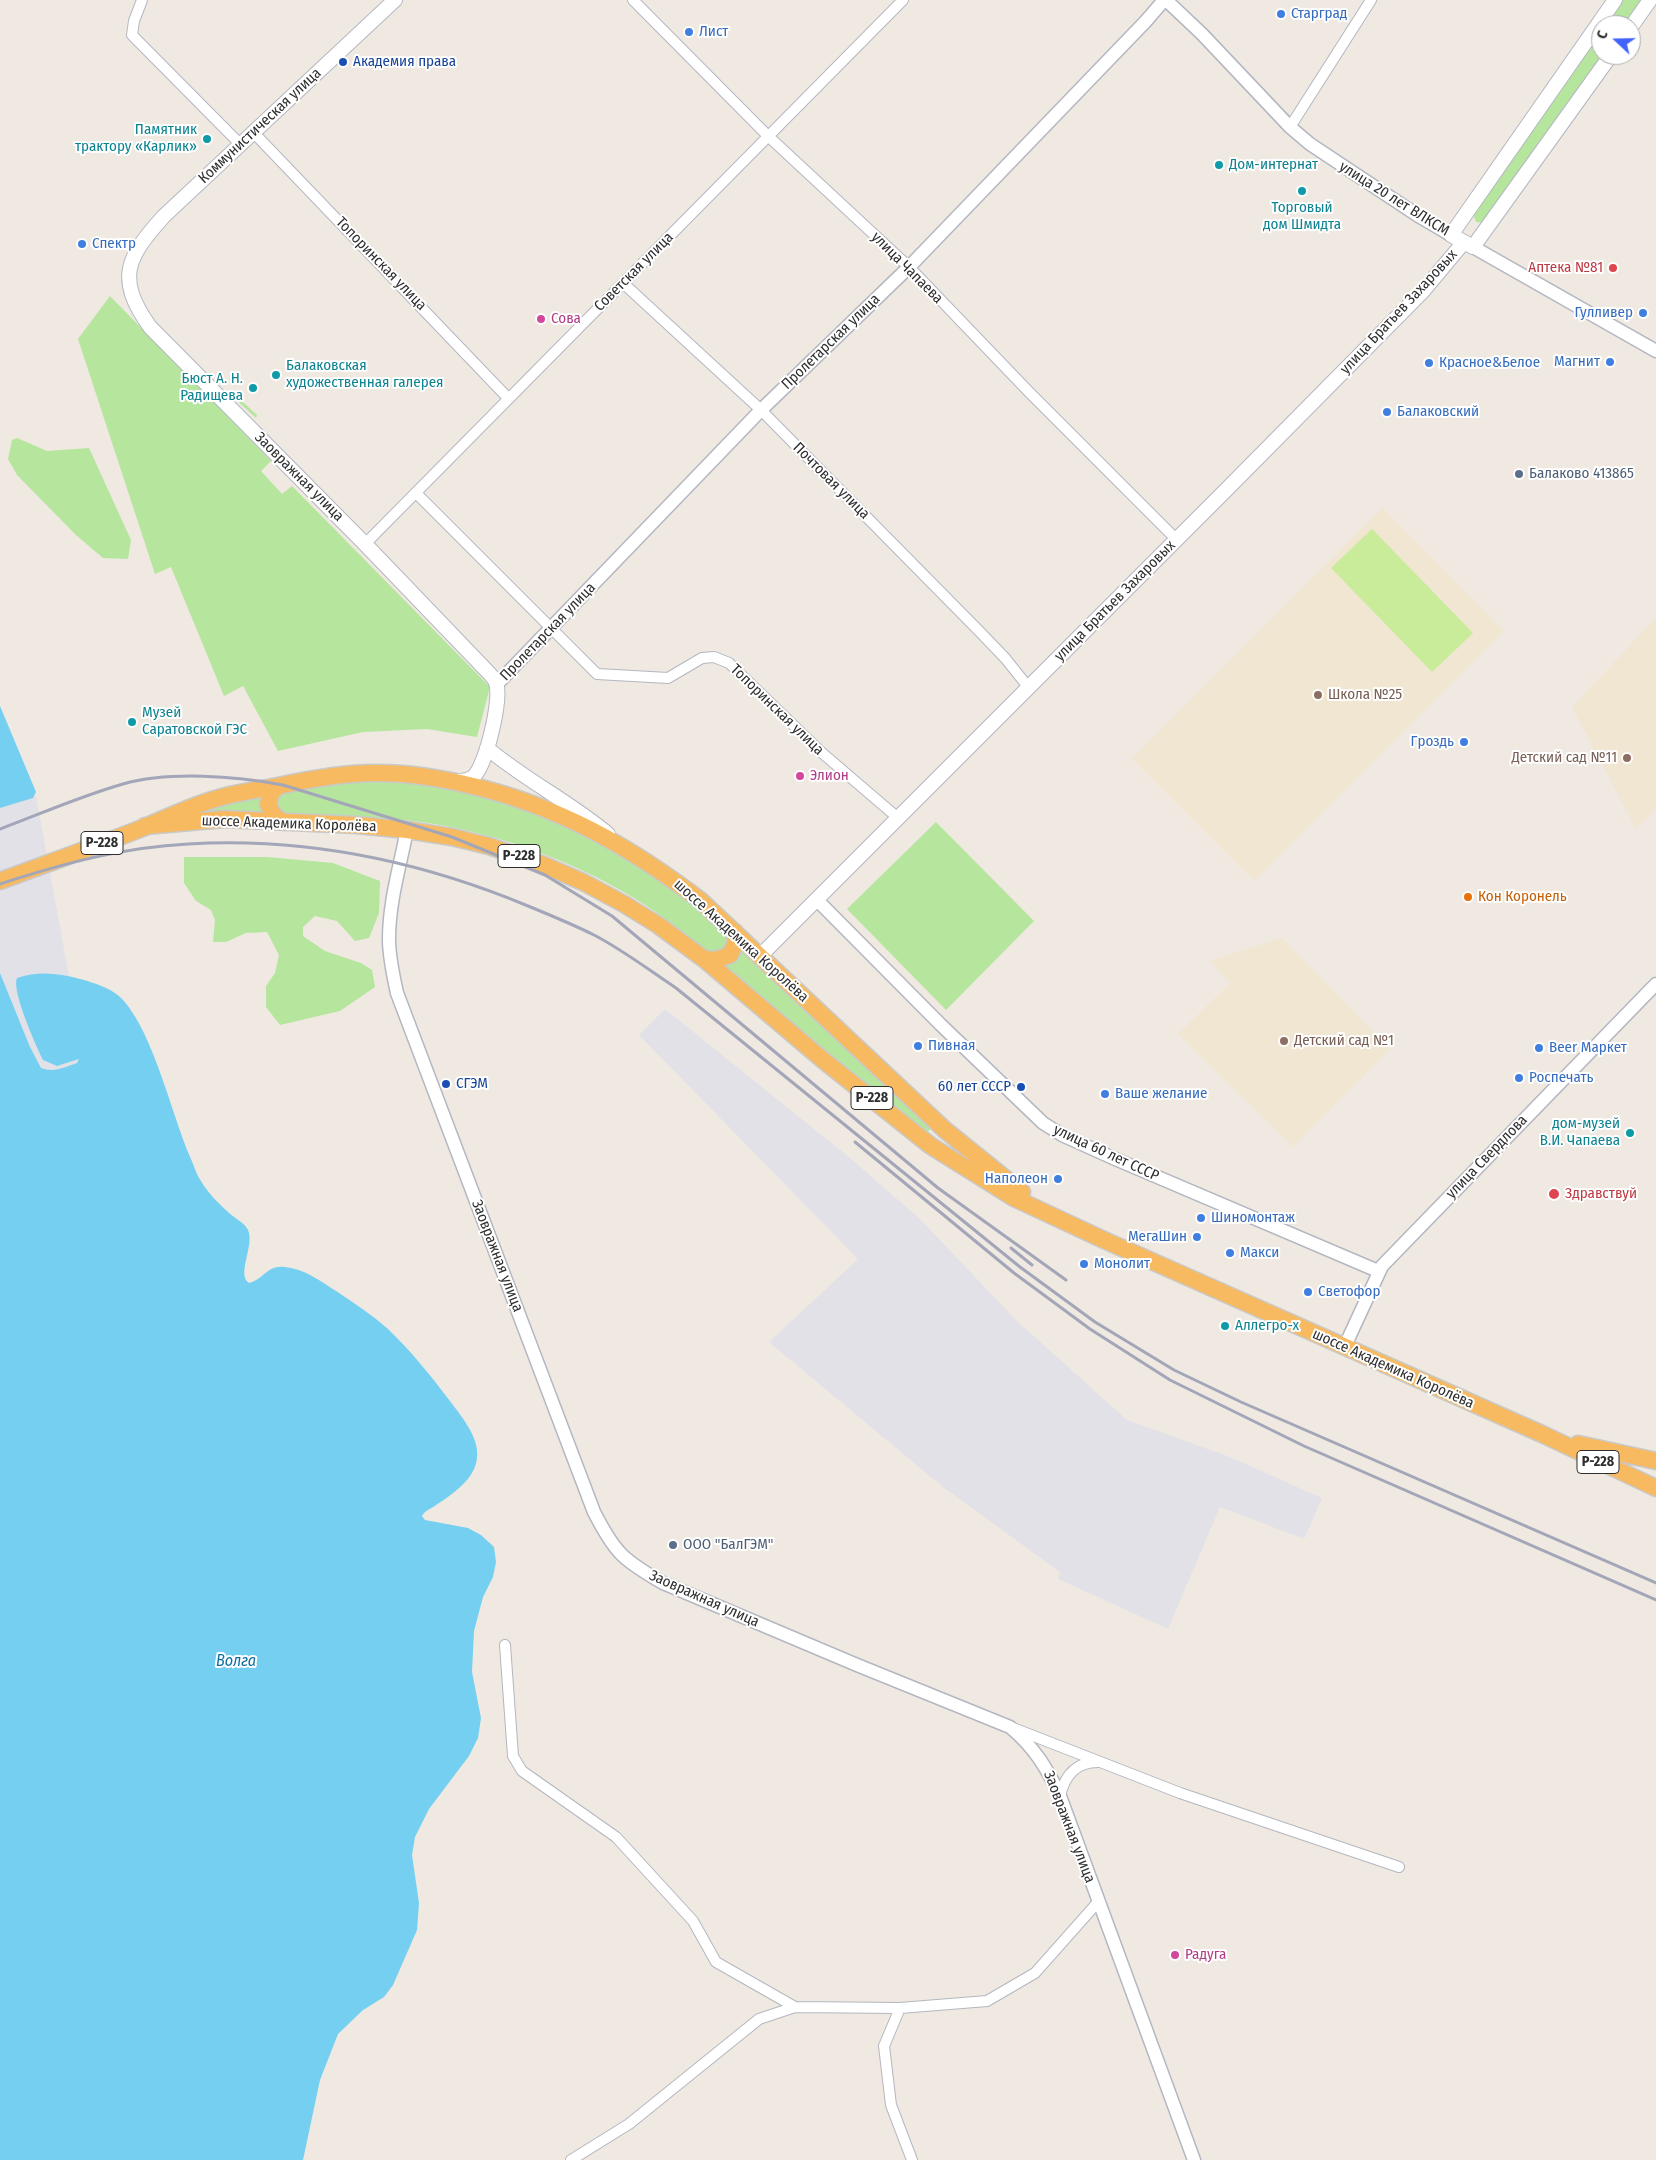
<!DOCTYPE html>
<meta charset="utf-8">
<style>
body{margin:0}
#map{position:relative;width:1656px;height:2160px;overflow:hidden;background:#efe9e1;font-family:"Fira Sans Condensed",sans-serif}
canvas{display:block}
.north{position:absolute;left:1591px;top:15px;width:50px;height:50px;box-sizing:border-box;background:#fff;border:1px solid #ababab;border-radius:50%;rotate:291deg;font-size:14px;font-weight:700;line-height:20px;text-align:center;color:#2e2e2e}
.north::after{content:'';display:block;margin:auto;width:18px;height:22px;background:#4264fb;clip-path:polygon(50% 0,100% 100%,50% 72%,0 100%)}
</style>
<div id="map">
<canvas width="1656" height="2160"></canvas>
<div class="north">С</div>
</div>
<script>
const c = document.querySelector('canvas').getContext('2d');
c.lineJoin = 'round';
function fillPath(path, color) { c.fillStyle = color; c.fill(path, 'evenodd'); }
function strokePath(path, color, width, dash) { c.strokeStyle = color; c.lineWidth = width; c.lineCap = dash ? 'butt' : 'round'; c.setLineDash(dash || []); c.stroke(path); }
function drawText(font, color, halo, rows, align = 'center') {
  c.font = font + ' "Fira Sans Condensed",sans-serif'; c.lineWidth = 4; c.setLineDash([]); c.textBaseline = 'middle'; c.strokeStyle = halo; c.fillStyle = color; for (const [text, x, y, turn = 0] of rows) {
    c.save(); c.translate(x, y); c.rotate((+turn || 0) * Math.PI / 180); c.textAlign = isNaN(turn) ? turn : align; if (halo) c.strokeText(text, 0, 0); c.fillText(text, 0, 0); c.restore();
  }
}
fillPath(new Path2D(`
 M36,796L69,976L51,973L57,1066L78,1059L79,1060L78,1063L55,1071L41,1069L30,1047L0,973V808Z
 M665,1009L850,1158L919,1218L1017,1321L1127,1420L1230,1457L1322,1498L1304,1539L1220,1507L1168,1629L1058,1579L1060,1572L943,1487L769,1342L858,1259L639,1035Z`), '#e3e1e8');
fillPath(new Path2D(`
 M1382,508L1504,631L1254,881L1132,759Z
 M1656,618V809L1636,829L1572,707Z
 M1282,938L1390,1049L1293,1147L1178,1034L1230,983L1210,961Z`), '#f0e6d1');
fillPath(new Path2D(`
 M1621,0H1644L1626,25H1604Z
 M1601,29V55H1605L1485,223L1476,222L1473,214Z
 M110,296L271,461L261,471L282,494L292,486L490,687L477,737L427,729L363,732L278,751L243,686L224,696L171,567L155,574L78,339Z
 M232,392L257,415L256,418L231,395Z
 M17,438L47,451L89,448L131,540L128,559L103,558L76,535L17,475L8,459L12,440Z
 M382,779L432,784L483,792L575,825L675,888L727,935L730,941L725,952L710,953C681,931 652,907 620,890C565,859 507,838 446,826C394,816 339,817 287,817L274,807L277,795L287,789Z
 M261,792L263,815L170,820Z
 M936,822L1034,921L946,1010L847,909Z
 M184,857H267L333,863L380,881L379,913L369,938L355,941L337,921L315,916L303,927V936L325,951L361,963L372,970L375,987L340,1011L280,1025L266,1007V986L275,973L279,955L267,932L246,933L226,942H213L215,920L211,910L196,901L184,883Z
 M745,949L933,1127L925,1134L715,965L735,957Z`), '#b6e59e');
fillPath(new Path2D(`
 M1372,529L1473,633L1432,672L1331,568Z`), '#c9ec9a');
fillPath(new Path2D(`
 M0,706L36,792L33,798L0,808Z
 M0,973L30,1047L41,1068C54,1073 65,1067 77,1063L79,1059L57,1066L43,1060C36,1046 11,990 17,978C38,971 59,973 80,979C95,983 114,989 124,1001C154,1036 171,1112 190,1157C194,1165 196,1174 201,1181C207,1192 219,1204 228,1212C234,1218 245,1223 248,1230C255,1245 236,1275 249,1283C265,1279 266,1265 285,1267C305,1269 320,1281 336,1291C354,1303 372,1315 388,1329C411,1351 431,1376 450,1401C461,1416 480,1438 477,1458C475,1479 453,1494 436,1505C431,1509 425,1510 422,1516L425,1520L468,1528L481,1535L494,1547L496,1562L493,1577L483,1597L474,1631L472,1672L481,1718L478,1738L469,1756L429,1809L415,1837L412,1855L419,1903L417,1930L393,1985L384,1997L363,2010L338,2034L320,2080L303,2160H0Z`), '#75cff0');
const minor = new Path2D(`
 M142,0L134,21L132,35L240,144
 M633,0L768,136L909,267L1029,392L1177,540
 M1290,127L1371,0
 M253,132L508,398
 M623,283L761,410L980,632L1005,658L1029,688
 M416,493L597,674L668,678L702,658L714,657L729,663L821,752L898,818
 M365,544L903,0
 M505,1645L513,1756L522,1771L616,1837L693,1921L716,1962L795,2007
 M1013,1728L1180,1793L1399,1867
 M1060,1796C1065,1775 1076,1762 1098,1762
 M900,2008L884,2046L891,2105L912,2160
 M571,2160L629,2124L759,2019L795,2007L900,2008L987,2001L1035,1973L1098,1902`);
const tertiary = new Path2D(`
 M1166,0L1202,34L1290,127L1310,144L1417,215L1451,235
 M1473,247L1656,351
 M497,684L761,410L909,267L1146,21L1164,0
 M407,830C400,866 389,902 389,939C389,957 393,975 397,993L594,1512C615,1553 623,1560 663,1583L857,1665L1010,1727C1034,1747 1047,1768 1060,1796L1194,2160
 M817,900L941,1025L1043,1123L1062,1135L1113,1158L1378,1271
 M1344,1348L1382,1266L1656,984`);
const secondary = new Path2D(`
 M395,0L164,216C127,257 115,278 150,327L365,544L487,671C490,674 495,679 496,683C502,698 486,767 473,777C468,781 461,781 455,781
 M1631,27L1650,0
 M1611,55L1473,247L1451,235L1615,0
 M487,748C525,780 570,802 608,834
 M760,956L1226,490L1423,291L1464,242`);
const trunk = new Path2D(`
 M278,786L271,793L268,804L274,816L282,821
 M145,826L224,819L357,825L407,830L452,837L489,846L544,865L583,882L624,904L658,925L704,959L823,1060L931,1146L1014,1198L1104,1240L1542,1434L1656,1488
 M0,881C48,863 97,846 145,827C173,815 200,802 230,795C246,791 262,789 278,786C310,779 343,773 376,773C409,773 441,778 473,786C560,807 629,846 700,900L945,1130L1022,1192
 M704,959L715,960L730,955L736,942L735,932
 M1578,1444L1656,1461`);
strokePath(minor, '#b4b7c1', 12);
strokePath(tertiary, '#b4b7c1', 15);
strokePath(secondary, '#b4b7c1', 16);
strokePath(trunk, '#c9c9c9', 19);
strokePath(minor, '#fff', 10);
strokePath(tertiary, '#fff', 12);
strokePath(secondary, '#fff', 14);
strokePath(trunk, '#f8ba60', 16);
strokePath(new Path2D(`
 M0,829C40,814 81,796 123,784C169,771 236,776 283,785L452,837L545,875L612,916L938,1188L1066,1280
 M0,884C61,864 124,847 188,844C305,837 420,861 528,906C550,915 572,924 594,935C623,950 649,970 676,988L1020,1267L1095,1322L1174,1370L1241,1402L1656,1583
 M855,1142L1014,1273L1090,1329L1170,1380L1304,1446L1656,1600
 M1011,1248L1032,1265`), '#a3a6b8', 3);
for (const [x, y, r, color] of [
 [1281,14,5,"#3f7fe0"],
 [689,32,5,"#3f7fe0"],
 [343,62,5,"#1a4fb4"],
 [207,139,5,"#0f9aa8"],
 [1219,165,5,"#0f9aa8"],
 [1302,191,5,"#0f9aa8"],
 [82,244,5,"#3f7fe0"],
 [1613,268,5,"#e0444e"],
 [1643,313,5,"#3f7fe0"],
 [541,319,5,"#d1479c"],
 [1610,362,5,"#3f7fe0"],
 [1429,363,5,"#3f7fe0"],
 [276,375,5,"#0f9aa8"],
 [253,388,5,"#0f9aa8"],
 [1387,412,5,"#3f7fe0"],
 [1519,474,5,"#5c6f8a"],
 [1318,695,5,"#8d6e63"],
 [132,722,5,"#0f9aa8"],
 [1464,742,5,"#3f7fe0"],
 [1627,758,5,"#8d6e63"],
 [800,776,5,"#d1479c"],
 [1468,897,5,"#e8710a"],
 [1284,1041,5,"#8d6e63"],
 [918,1046,5,"#3f7fe0"],
 [1539,1048,5,"#3f7fe0"],
 [1519,1078,5,"#3f7fe0"],
 [446,1084,5,"#1a4fb4"],
 [1021,1087,5,"#1a4fb4"],
 [1105,1094,5,"#3f7fe0"],
 [1630,1133,5,"#0f9aa8"],
 [1058,1179,5,"#3f7fe0"],
 [1554,1194,6,"#e0444e"],
 [1201,1218,5,"#3f7fe0"],
 [1197,1237,5,"#3f7fe0"],
 [1230,1253,5,"#3f7fe0"],
 [1084,1264,5,"#3f7fe0"],
 [1308,1292,5,"#3f7fe0"],
 [1225,1326,5,"#0f9aa8"],
 [673,1545,5,"#5c6f8a"],
 [1175,1955,5,"#d1479c"]
]) { const dot = new Path2D(); dot.arc(x, y, r, 0, 2 * Math.PI); c.fillStyle = color; c.fill(dot); strokePath(dot, '#fff', 2); }
for (const [x, y, w] of [
 [102,843,42],
 [519,856,42],
 [872,1098,42],
 [1598,1462,42]
]) { const box = new Path2D(); box.roundRect(x - w / 2, y - 11.5, w, 23, 4); c.fillStyle = '#fff'; c.fill(box); strokePath(box, '#2e2e2e', 1); }
drawText('bold 14px', '#2e2e2e', null, [
 ["Р-228",102,843],
 ["Р-228",519,856],
 ["Р-228",872,1098],
 ["Р-228",1598,1462]
]);
drawText('15px', '#366cbe', '#fff', [
 ["Старград",1291,14],
 ["Лист",699,32],
 ["Спектр",92,244],
 ["Гулливер",1633,313,"right"],
 ["Магнит",1600,362,"right"],
 ["Красное&Белое",1439,363],
 ["Балаковский",1397,412],
 ["Гроздь",1454,742,"right"],
 ["Пивная",928,1046],
 ["Beer Маркет",1549,1048],
 ["Роспечать",1529,1078],
 ["Ваше желание",1115,1094],
 ["Наполеон",1048,1179,"right"],
 ["Шиномонтаж",1211,1218],
 ["МегаШин",1187,1237,"right"],
 ["Макси",1240,1253],
 ["Монолит",1094,1264],
 ["Светофор",1318,1292]
], 'left');
drawText('15px', '#164399', '#fff', [
 ["Академия права",353,62],
 ["СГЭМ",456,1084],
 ["60 лет СССР",1011,1087,"right"]
], 'left');
drawText('15px', '#2e2e2e', '#fff', [
 ["Коммунистическая улица",260,126,-43],
 ["улица 20 лет ВЛКСМ",1394,199,32],
 ["Топоринская улица",381,264,46],
 ["улица Чапаева",907,268,45],
 ["Советская улица",634,272,-45],
 ["улица Братьев Захаровых",1399,312,-47],
 ["Пролетарская улица",831,342,-44],
 ["Заовражная улица",299,477,45],
 ["Почтовая улица",831,481,45],
 ["улица Братьев Захаровых",1115,601,-45],
 ["Пролетарская улица",548,632,-46],
 ["Топоринская улица",777,710,44],
 ["шоссе Академика Королёва",289,824,2],
 ["шоссе Академика Королёва",741,941,42],
 ["улица 60 лет СССР",1106,1153,25],
 ["улица Свердлова",1487,1157,-46],
 ["Заовражная улица",497,1256,69],
 ["шоссе Академика Королёва",1393,1369,24],
 ["Заовражная улица",704,1599,24],
 ["Заовражная улица",1069,1827,69]
]);
drawText('15px', '#0d838f', '#fff', [
 ["Памятник",197,130,"right"],
 ["трактору «Карлик»",197,147,"right"],
 ["Дом-интернат",1229,165],
 ["Торговый",1302,208,"center"],
 ["дом Шмидта",1302,225,"center"],
 ["Балаковская",286,366],
 ["художественная галерея",286,383],
 ["Бюст А. Н.",243,379,"right"],
 ["Радищева",243,396,"right"],
 ["Музей",142,713],
 ["Саратовской ГЭС",142,730],
 ["дом-музей",1620,1124,"right"],
 ["В.И. Чапаева",1620,1141,"right"],
 ["Аллегро-х",1235,1326]
], 'left');
drawText('15px', '#be3a42', '#fff', [
 ["Аптека №81",1603,268],
 ["Здравствуй",1565,1194,"left"]
], 'right');
drawText('15px', '#b23c85', '#fff', [
 ["Сова",551,319],
 ["Элион",810,776],
 ["Радуга",1185,1955]
], 'left');
drawText('15px', '#4e5e75', '#fff', [
 ["Балаково 413865",1529,474],
 ["ООО \"БалГЭМ\"",683,1545]
], 'left');
drawText('15px', '#785e54', '#fff', [
 ["Школа №25",1328,695],
 ["Детский сад №11",1617,758,"right"],
 ["Детский сад №1",1294,1041]
], 'left');
drawText('15px', '#c56008', '#fff', [
 ["Кон Коронель",1478,897]
], 'left');
drawText('italic 16px', '#0d6fa3', '#fff', [
 ["Волга",236,1662]
]);
</script>
